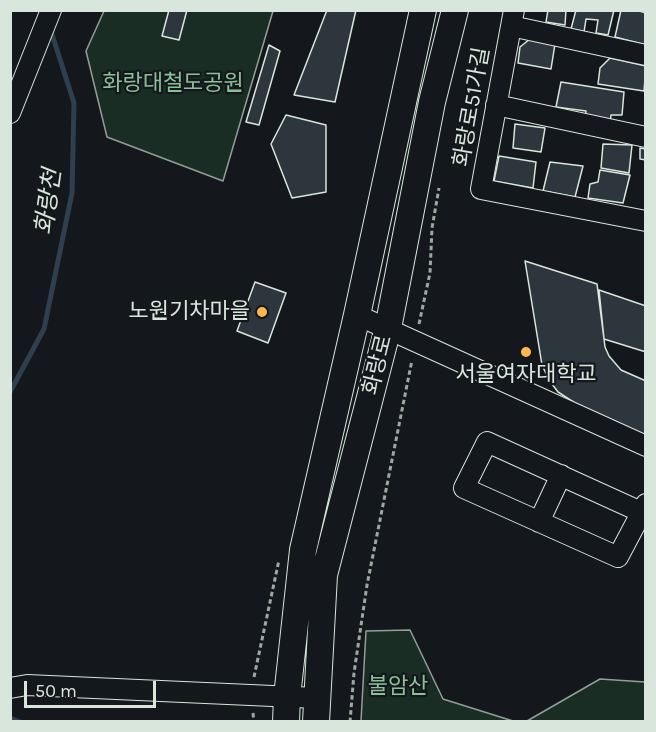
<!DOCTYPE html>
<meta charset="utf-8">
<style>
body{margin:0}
#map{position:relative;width:656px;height:732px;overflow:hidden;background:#14181c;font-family:Karla,sans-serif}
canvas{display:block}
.frame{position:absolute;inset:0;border:12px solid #d8e6dc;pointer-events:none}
.scale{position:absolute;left:24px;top:681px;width:132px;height:27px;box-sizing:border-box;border:3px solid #d8e6dc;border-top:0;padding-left:8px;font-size:18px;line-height:21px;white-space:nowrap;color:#d8e6dc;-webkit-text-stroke:4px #14181c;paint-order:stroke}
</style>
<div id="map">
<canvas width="656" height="732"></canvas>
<div class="frame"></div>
<div class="scale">50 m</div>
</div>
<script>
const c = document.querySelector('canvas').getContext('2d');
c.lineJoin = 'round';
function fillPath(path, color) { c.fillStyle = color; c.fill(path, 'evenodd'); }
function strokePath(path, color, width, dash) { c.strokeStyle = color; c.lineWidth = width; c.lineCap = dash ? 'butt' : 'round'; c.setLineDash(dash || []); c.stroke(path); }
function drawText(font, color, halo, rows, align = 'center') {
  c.font = font + ' Karla,"Noto Sans KR",sans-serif'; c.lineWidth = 4.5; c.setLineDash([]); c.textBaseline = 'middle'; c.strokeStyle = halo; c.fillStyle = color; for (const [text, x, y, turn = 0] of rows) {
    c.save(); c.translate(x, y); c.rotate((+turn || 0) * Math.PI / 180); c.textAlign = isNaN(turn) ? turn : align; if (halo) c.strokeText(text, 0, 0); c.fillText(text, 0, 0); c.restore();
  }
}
const green = new Path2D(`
 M104,11H273L223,181L107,137L86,51Z
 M410,630L443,699L513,721H361L366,631Z
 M600,679L645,682V721H527Z`);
fillPath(green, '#1a2d24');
strokePath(green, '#939e99', 1.5);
strokePath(new Path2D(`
 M10,392L44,329L72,193L74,103L50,28
 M10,718L20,722`), '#2f3f4d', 5);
const building = new Path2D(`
 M169,10H187L179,40L162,36Z
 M327,10H356L335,102L294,95Z
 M548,10H566L565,25L546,22Z
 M576,10H614L608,35L596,33L598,20L586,19L584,32L571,29Z
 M621,10H636L646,13V45L615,37Z
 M530,39L555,44L551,69L518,63L520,47Z
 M269,45L280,51L259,125L246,122Z
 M610,58L646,66L644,91L598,84L600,68Z
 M561,82L624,92L622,115H611L610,124L585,118L586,111L556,107Z
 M286,115L326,125V192L292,198L271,144Z
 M515,124L545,128L541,152L513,148Z
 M603,144L632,145L629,173L601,168Z
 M640,148L646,149V160L640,159Z
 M499,156L536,162L533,188L494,181Z
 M550,162L583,166L575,197L543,191Z
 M600,170L630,175L623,203L588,198L590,184L598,182Z
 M525,261L597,284L605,347L609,356L621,370L646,381V436L575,403L558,392L549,380L542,365Z
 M255,282L286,293L268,343L237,331Z
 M599,290L646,306V352L604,339Z`);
fillPath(building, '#2c363c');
strokePath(building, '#d8e6dc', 1.5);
const minor = new Path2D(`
 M514,10L481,189L646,221
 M511,26L646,55
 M496,105L646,137
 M10,113L51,10
 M357,315L646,446
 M641,512L487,442L464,488L618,557L646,504
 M539,522L561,475
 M10,688L27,685L317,698`);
const major = new Path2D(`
 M286,722L287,697L303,550L357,315L423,10
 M316,722L324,575L388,328L432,102L455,10`);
strokePath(minor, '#d8e6dc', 22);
strokePath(major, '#d8e6dc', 28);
strokePath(new Path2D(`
 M419,324L430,273L432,228L439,188
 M254,677L279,560
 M253,713L254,722
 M350,722L354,673L367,585L412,360`), '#9da8a2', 3, [4.5, 3]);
strokePath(minor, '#14181c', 20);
strokePath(major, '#14181c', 26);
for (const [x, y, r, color] of [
 [262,312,6,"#ffb74d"],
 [526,352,6,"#ffb74d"]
]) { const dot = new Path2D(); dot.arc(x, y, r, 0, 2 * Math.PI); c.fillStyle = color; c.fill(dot); strokePath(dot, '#14181c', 2); }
drawText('22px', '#8ac095', '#14181c', [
 ["화랑대철도공원",173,84],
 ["불암산",398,687]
]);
drawText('22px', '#d8e6dc', '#14181c', [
 ["화랑로51가길",472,107,-80],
 ["화랑로",378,365,-76]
]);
drawText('22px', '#d8e6dc', '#14181c', [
 ["노원기차마을",250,312],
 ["서울여자대학교",526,375,"center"]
], 'right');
drawText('italic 24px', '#d8e6dc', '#14181c', [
 ["화랑천",49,202,-82]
]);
</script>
